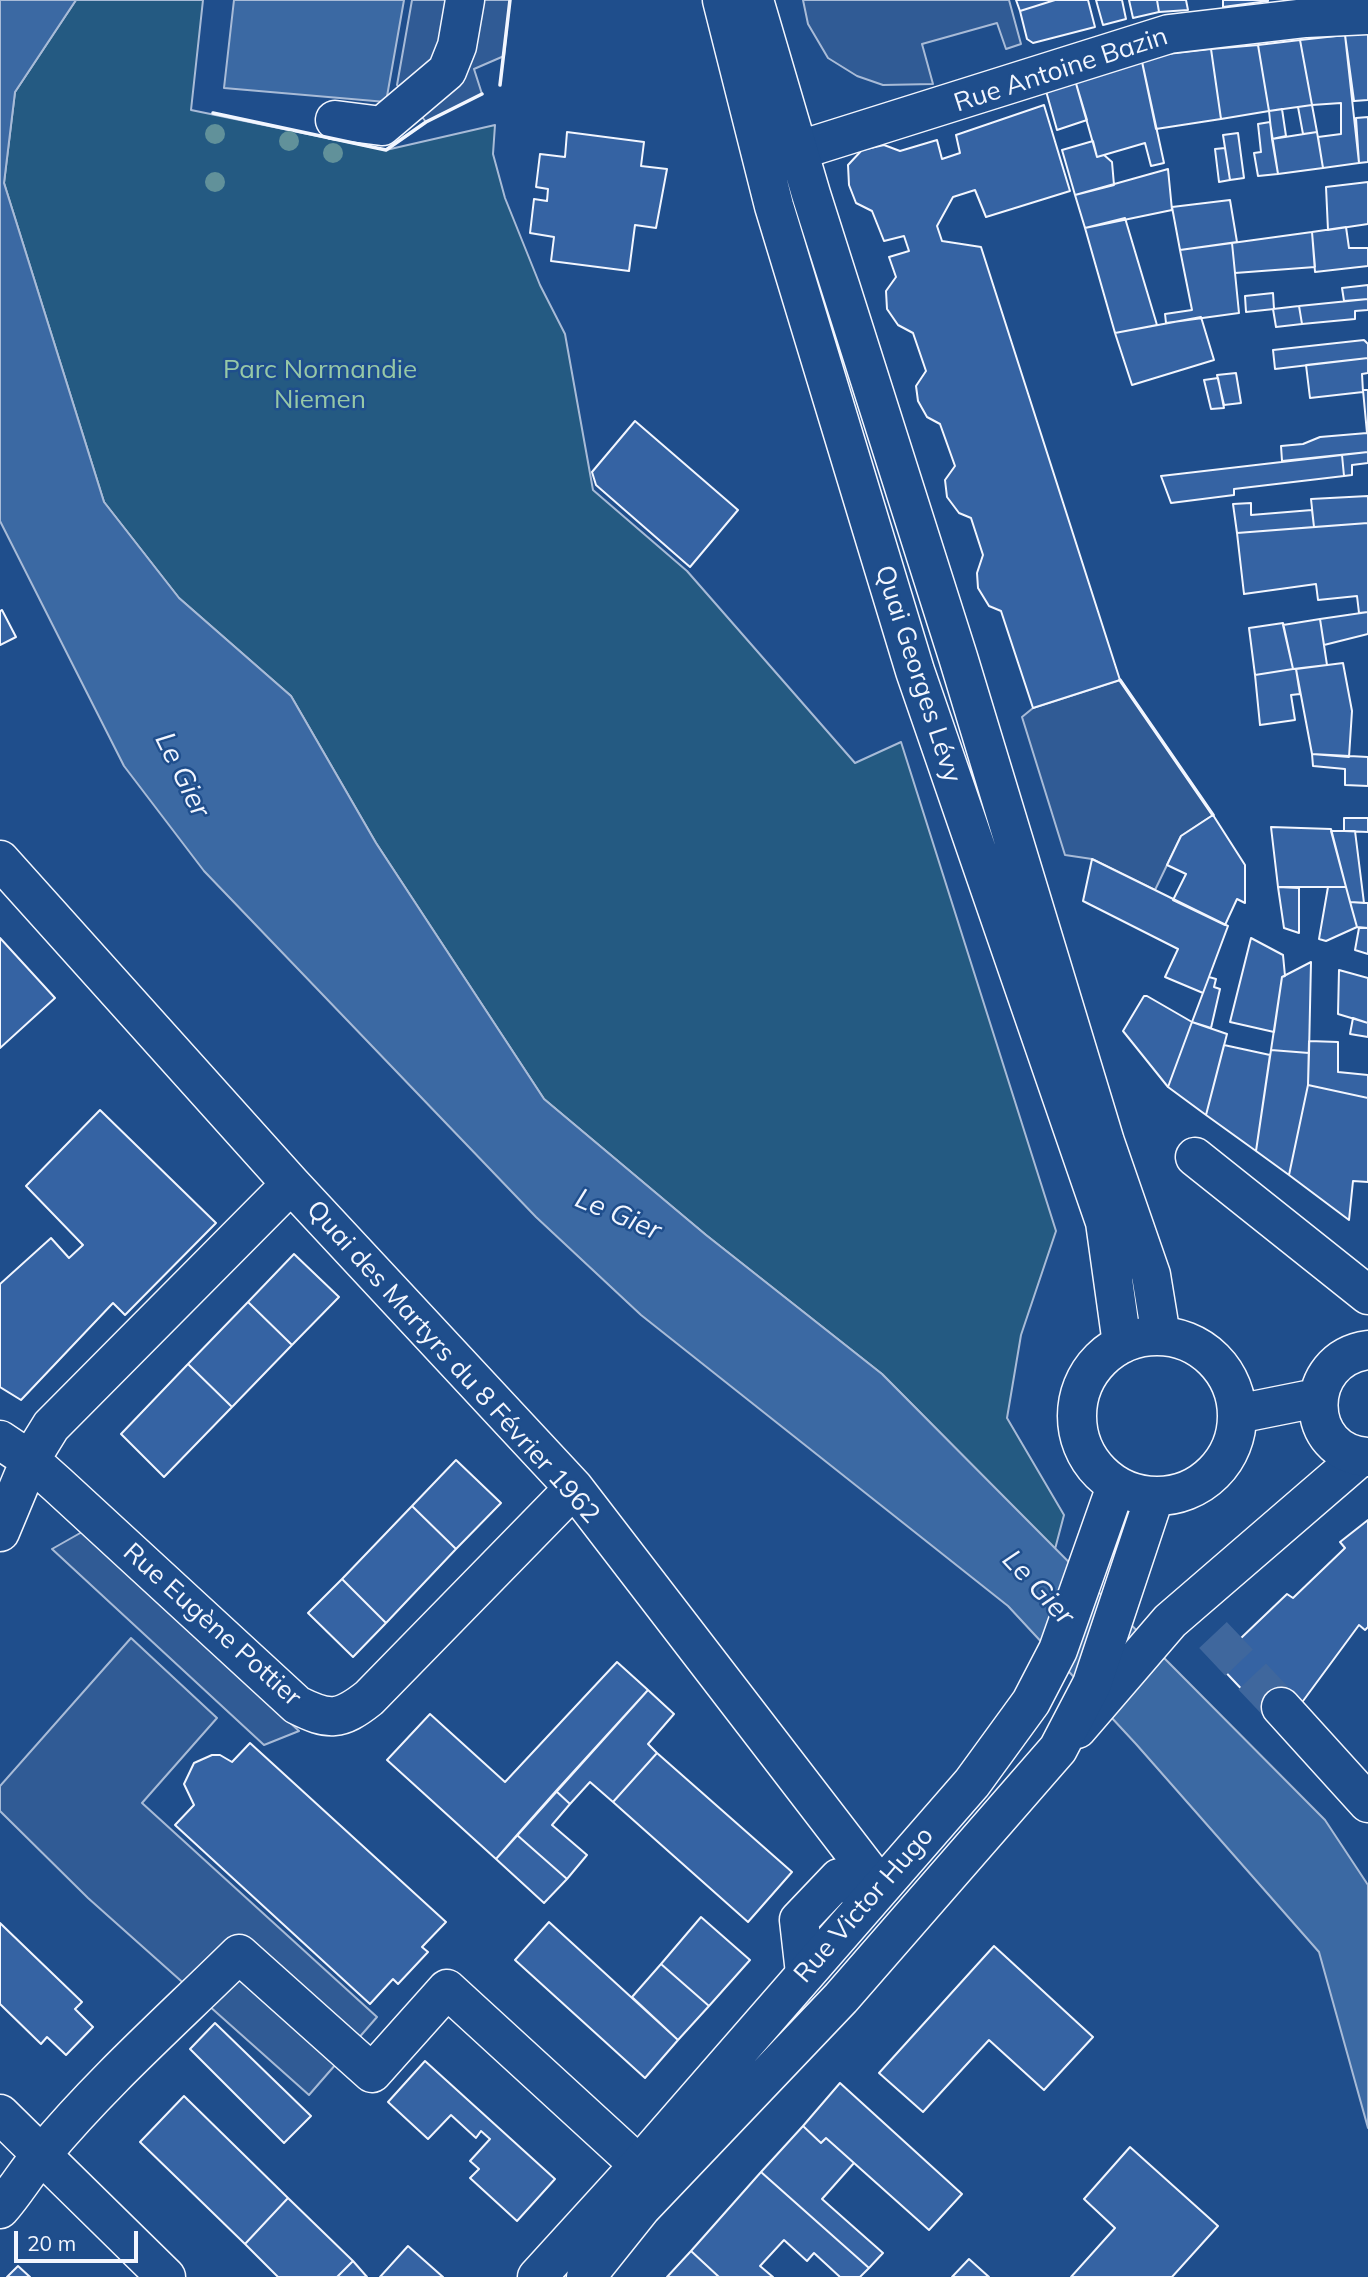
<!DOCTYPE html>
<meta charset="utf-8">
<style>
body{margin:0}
#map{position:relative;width:1368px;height:2277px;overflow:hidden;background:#1f4e8c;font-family:Mulish,sans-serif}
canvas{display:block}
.scale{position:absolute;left:14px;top:2231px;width:124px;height:32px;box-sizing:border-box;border:4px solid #f2f6ff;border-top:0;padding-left:9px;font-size:21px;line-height:24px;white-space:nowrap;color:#f2f6ff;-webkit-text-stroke:5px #1f4e8c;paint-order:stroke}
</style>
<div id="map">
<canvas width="1368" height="2277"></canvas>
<div class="scale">20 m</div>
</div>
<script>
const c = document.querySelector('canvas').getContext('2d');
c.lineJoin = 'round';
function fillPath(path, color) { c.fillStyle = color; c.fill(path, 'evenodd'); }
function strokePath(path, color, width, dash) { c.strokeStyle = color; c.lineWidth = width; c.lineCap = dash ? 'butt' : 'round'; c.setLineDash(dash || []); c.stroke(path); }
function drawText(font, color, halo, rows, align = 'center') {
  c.font = font + ' Mulish,sans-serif'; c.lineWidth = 5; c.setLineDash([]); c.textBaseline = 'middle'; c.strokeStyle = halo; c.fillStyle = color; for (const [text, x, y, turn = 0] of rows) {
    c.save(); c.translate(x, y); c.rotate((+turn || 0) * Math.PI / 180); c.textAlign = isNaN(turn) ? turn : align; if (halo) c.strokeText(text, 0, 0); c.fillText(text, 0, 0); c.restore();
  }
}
const green = new Path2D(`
 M76,0H203L191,110L386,150L495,125L493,154L505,198L540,285L565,334L593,490L687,571L855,763L901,742L1056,1231L1021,1335L1007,1418L1064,1515L1055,1549L882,1374L706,1235L544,1099L376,843L291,696L179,598L104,502L4,183L15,92Z`);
fillPath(green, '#245a82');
strokePath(green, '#a8bbd7', 2);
const parking = new Path2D(`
 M412,0H510L504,56L474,69L482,94L426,122L397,85Z
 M803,0H1009L1021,44L1006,49L997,23L922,44L933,84L883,85L857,76L828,58L808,24Z
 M1120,680L1213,815L1181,836L1155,890L1092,859L1065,855L1022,717L1033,708Z
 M82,1532L299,1731L264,1745L52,1549Z
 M131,1638L217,1718L142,1803L377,2017L309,2095L88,1898L0,1811V1786Z`);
fillPath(parking, '#305b95');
strokePath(parking, '#a8bbd7', 2);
const water = new Path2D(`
 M0,0H76L15,92L4,183L104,502L179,598L291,696L376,843L544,1099L706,1235L882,1374L1325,1820L1368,1885V2128L1319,1952L1136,1744L1008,1606L641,1315L536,1217L204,871L124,766L0,521Z
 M234,0H404L386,102L224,88Z`);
fillPath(water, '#3b69a3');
strokePath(water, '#a8bbd7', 2);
const building = new Path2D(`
 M1016,0H1055L1020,11Z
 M1055,0H1088L1095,27L1033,43L1027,39L1020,11Z
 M1096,0H1122L1126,19L1103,25Z
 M1129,0H1157L1159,12L1133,18Z
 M1157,0H1186L1188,10L1159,12Z
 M1223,0H1268V1L1223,7Z
 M1368,33V100L1354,101L1345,35Z
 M1345,35L1359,163L1323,168L1318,137L1341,134V103L1312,105L1300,40Z
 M1300,40L1312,105L1269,111L1258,45Z
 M1258,45L1269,111L1221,119L1211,49Z
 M1211,49L1221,119L1156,129L1141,57Z
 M1141,57L1164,163L1151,166L1145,143L1097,157L1075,80Z
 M1075,80L1087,120L1057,130L1046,91Z
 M1044,105L1070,191L986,217L975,190L953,197L937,226L942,241L981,247L1120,680L1033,708L1001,611L989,606L978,588L977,573L983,555L971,518L959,513L947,497L945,480L955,466L940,424L927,417L918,401L916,386L926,371L913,333L898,325L887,309L886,291L896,277L889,257L909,251L904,236L884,241L872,211L856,203L849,185L848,165L862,150L884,145L900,151L937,140L942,159L960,153L956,135Z
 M1312,105L1317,132L1303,134L1298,107Z
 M1282,109L1286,136L1272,139L1269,111Z
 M1368,117V162L1359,163L1356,118Z
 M1270,122L1278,174L1258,176L1254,153L1261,152L1258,124Z
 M567,132L644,142L641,166L667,169L656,228L635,225L629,271L551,261L554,237L530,233L534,199L547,201L548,189L536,187L540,154L565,157Z
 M1317,132L1323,168L1278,174L1272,139Z
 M1238,133L1244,178L1230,180L1223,135Z
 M1093,141L1097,157L1104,155L1112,162L1114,185L1075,195L1062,150Z
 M1225,148L1230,180L1219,182L1215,149Z
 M1168,169L1172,210L1085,228L1075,195Z
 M1368,182V224L1328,230L1326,187Z
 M1230,200L1237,242L1180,250L1172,207Z
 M1125,218L1157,325L1115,333L1085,228Z
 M1346,227L1349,248H1368V266L1315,272L1312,232Z
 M1312,232L1315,267L1235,273L1232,243Z
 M1232,243L1239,313L1166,323L1165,314L1192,310L1180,250Z
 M1368,285V299L1344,301L1342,288Z
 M1273,293L1274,309L1246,312L1245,296Z
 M1368,299V310L1355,311V319L1302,324L1299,306Z
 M1299,306L1302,324L1276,327L1273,309Z
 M1201,317L1214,360L1132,385L1115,333Z
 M1364,340L1368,344V358L1275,369L1273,350Z
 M1368,358V373L1362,374L1363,392L1310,398L1306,365Z
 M1236,373L1241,403L1224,405L1217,375Z
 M1218,378L1224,408L1211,409L1204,380Z
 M1363,390H1368V452L1282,461L1281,446L1303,444L1320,437L1367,433Z
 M635,421L738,510L690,567L596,485L592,472Z
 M1368,452V463L1352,465V475L1344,476L1342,455Z
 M1342,455L1344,476L1234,489V495L1171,503L1161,476Z
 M1368,496V523L1314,527L1311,499Z
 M1251,503V515L1312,510L1314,527L1237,533L1233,504Z
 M1368,523V612L1359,613L1357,596L1318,600L1316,584L1244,594L1237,533Z
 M2,610L16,637L0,645V611Z
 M1368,612V634L1324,645L1320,619Z
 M1320,619L1327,665L1293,669L1283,625Z
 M1283,623L1293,669L1255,675L1249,628Z
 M1343,663L1352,711L1349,757L1312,754L1296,669Z
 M1293,669H1296L1300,694L1291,695L1295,720L1260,725L1255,675Z
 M1312,754L1368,757V786L1345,785V769L1313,766Z
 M1213,815L1245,865V903L1237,899L1225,925L1173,900L1186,874L1167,865L1181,836Z
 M1344,818H1368V832L1344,831Z
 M1271,827L1331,829L1346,887H1278Z
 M1331,831H1355L1364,903L1350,902Z
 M1092,859L1228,926L1203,993L1165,977L1178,949L1083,901Z
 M1278,887L1299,888V933L1284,928Z
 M1328,887H1346L1357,927L1326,941L1319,939Z
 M1350,902L1368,903V928L1357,927Z
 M1359,928H1368V954L1355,950Z
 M0,938L55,998L0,1048Z
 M1251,938L1283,955L1285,976L1282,977L1274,1032L1230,1022Z
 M1311,962L1309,1053L1271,1050L1282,977Z
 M1339,970L1368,978V1023L1338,1014Z
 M1209,977L1216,979L1214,987L1220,989L1211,1028L1192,1022Z
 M1144,996H1147L1192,1022L1168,1087L1123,1031Z
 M1353,1018L1368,1023V1037L1350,1034Z
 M1192,1022L1227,1034L1206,1115L1168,1087Z
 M1309,1041L1338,1042V1072L1368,1075V1098L1308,1085Z
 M1224,1045L1270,1055L1256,1151L1206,1115Z
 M1271,1050L1309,1053L1308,1085L1289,1175L1256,1151Z
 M1308,1085L1368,1098V1182L1353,1181L1349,1220L1289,1175Z
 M100,1110L216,1223L125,1315L113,1303L21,1400L0,1387V1284L51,1238L69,1258L83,1245L26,1186Z
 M294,1254L339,1297L292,1345L248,1302Z
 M248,1302L292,1345L232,1407L188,1364Z
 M188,1364L232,1407L164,1477L121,1434Z
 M456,1460L501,1503L456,1549L412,1506Z
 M412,1506L456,1549L386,1623L342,1579Z
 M1368,1520V1627L1365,1630L1359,1625L1303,1701L1267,1716L1216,1662L1287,1594L1293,1598L1345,1548L1340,1542Z
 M342,1579L386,1623L353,1657L308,1613Z
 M617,1662L648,1690L496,1859L387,1760L430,1714L505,1782Z
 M648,1690L674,1714L648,1744L657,1753L613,1802L590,1782L570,1804L556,1791Z
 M250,1743L446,1922L422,1947L428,1952L398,1984L393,1979L370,2004L175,1825L194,1805L184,1784L194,1763L212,1755H220L232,1762Z
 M657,1753L792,1872L748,1922L613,1802Z
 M556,1791L570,1804L552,1825L587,1855L567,1879L517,1835Z
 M517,1835L567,1879L544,1903L496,1859Z
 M701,1917L750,1960L709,2006L661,1964Z
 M549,1922L678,2040L645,2078L515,1960Z
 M0,1923L82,2002L75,2009L93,2027L66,2055L47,2037L41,2044L0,2004Z
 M994,1946L1093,2037L1044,2090L989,2040L923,2112L879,2073Z
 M661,1964L709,2006L678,2040L632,1997Z
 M215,2023L311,2116L284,2143L190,2049Z
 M425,2061L555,2179L517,2221L470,2178L479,2169L470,2161L490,2139L481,2131L476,2138L451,2115L428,2139L388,2102Z
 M840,2083L962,2194L929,2230L826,2138L821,2143L803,2126Z
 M184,2096L288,2198L245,2244L140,2142Z
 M803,2126L821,2143L826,2138L854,2163L822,2199L883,2253L869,2268L761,2172Z
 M1130,2147L1218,2226L1172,2277H1071L1115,2228L1084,2199Z
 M761,2172L869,2268L860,2277H840L814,2253L807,2261L784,2240L760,2266L773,2277H719L691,2251Z
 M288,2198L353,2261L337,2277H278L245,2244Z
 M408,2246L443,2277H380Z
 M691,2251L719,2277H667Z
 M969,2259L989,2277H952Z
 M353,2261L367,2277H337Z
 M18,2266L30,2277H7Z`);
fillPath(building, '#3563a3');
strokePath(building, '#f2f6ff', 2);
strokePath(new Path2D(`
 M1213,1635L1281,1707`), '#3f679d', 38, [38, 19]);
const minor = new Path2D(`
 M335,120L382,126L447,71L457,46L465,0
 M768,160L1169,34L1306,18L1368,15
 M0,860L291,1184L574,1488L880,1886
 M1195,1157L1368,1295
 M0,1440L30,1460L58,1485L297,1705C329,1721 340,1721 369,1698L574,1488
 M0,1532L30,1460L51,1426L291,1184
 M1281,1707L1368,1803
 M1077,1729L1170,1621L1360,1457
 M805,1973L799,1920L839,1878L870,1897
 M0,2114L166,2277
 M0,2209C16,2191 27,2171 43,2153C102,2082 173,2019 239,1954L372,2073L447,1989L639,2165`);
const major = new Path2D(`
 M722,0L774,206L915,671L1105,1222L1122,1344
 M754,0L811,194L958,657L1105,1142L1151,1275L1161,1336
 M1077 1416a80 80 0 1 1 160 0a80 80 0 1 1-160 0Z
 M1368,1350C1301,1359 1303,1454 1368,1457
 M1237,1414L1317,1398
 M537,2277L639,2165L972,1783L1031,1702L1058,1650L1116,1486
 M586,2277L642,2207L841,1998L1058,1749L1092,1684L1154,1498`);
strokePath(minor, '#f2f6ff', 41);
strokePath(major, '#f2f6ff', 41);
strokePath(minor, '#1f4e8c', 38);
strokePath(major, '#1f4e8c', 38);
strokePath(new Path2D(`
 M500,85L510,0
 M213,113L386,150L426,122L482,94
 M1120,680L1213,815`), '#f2f6ff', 3.5);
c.fillStyle = '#61919a';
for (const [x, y] of [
 [215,134],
 [289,141],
 [333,153],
 [215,182]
]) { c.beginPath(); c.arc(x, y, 10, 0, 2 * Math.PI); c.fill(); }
drawText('26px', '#f2f6ff', '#1f4e8c', [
 ["Rue Antoine Bazin",1061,70,-18],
 ["Quai Georges Lévy",918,674,72],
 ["Quai des Martyrs du 8 Février 1962",453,1362,48],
 ["Rue Eugène Pottier",212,1625,42],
 ["Rue Victor Hugo",864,1905,-49]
]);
drawText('26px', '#97c8a6', '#1f4e8c', [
 ["Parc Normandie",320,370],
 ["Niemen",320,400]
]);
drawText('italic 28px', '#f2f6ff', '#1f4e8c', [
 ["Le Gier",182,775,64],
 ["Le Gier",618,1215,23],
 ["Le Gier",1038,1588,47]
]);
</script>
